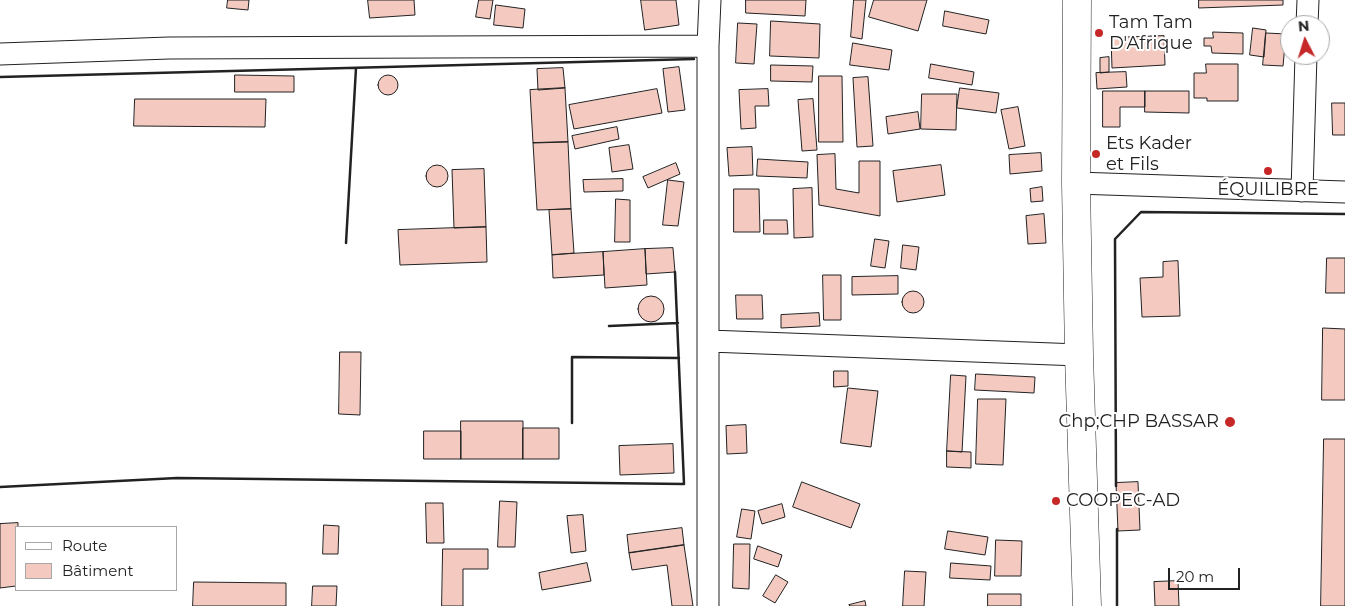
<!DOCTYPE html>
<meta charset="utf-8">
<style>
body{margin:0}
#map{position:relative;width:1345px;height:606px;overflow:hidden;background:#fff;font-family:Montserrat,sans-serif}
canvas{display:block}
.legend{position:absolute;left:15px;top:526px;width:162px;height:65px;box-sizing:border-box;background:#fff;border:1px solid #a7a7a7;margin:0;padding:6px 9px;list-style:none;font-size:15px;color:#222}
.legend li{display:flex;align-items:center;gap:10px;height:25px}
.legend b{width:25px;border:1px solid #a7a7a7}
.north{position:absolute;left:1280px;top:15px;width:50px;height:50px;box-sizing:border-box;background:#fff;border:1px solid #a7a7a7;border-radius:50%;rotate:355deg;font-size:14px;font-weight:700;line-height:20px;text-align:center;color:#222}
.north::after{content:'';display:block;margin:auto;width:18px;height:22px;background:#c62828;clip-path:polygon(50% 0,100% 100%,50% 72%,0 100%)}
.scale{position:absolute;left:1168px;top:568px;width:72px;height:22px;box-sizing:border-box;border:2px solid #222;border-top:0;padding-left:6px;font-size:15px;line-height:18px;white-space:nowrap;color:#222;-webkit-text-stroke:4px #fff;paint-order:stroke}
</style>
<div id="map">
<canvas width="1345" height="606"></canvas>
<ul class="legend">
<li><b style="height:6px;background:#fff"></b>Route</li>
<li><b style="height:14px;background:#f3c9c0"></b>Bâtiment</li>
</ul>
<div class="north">N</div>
<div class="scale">20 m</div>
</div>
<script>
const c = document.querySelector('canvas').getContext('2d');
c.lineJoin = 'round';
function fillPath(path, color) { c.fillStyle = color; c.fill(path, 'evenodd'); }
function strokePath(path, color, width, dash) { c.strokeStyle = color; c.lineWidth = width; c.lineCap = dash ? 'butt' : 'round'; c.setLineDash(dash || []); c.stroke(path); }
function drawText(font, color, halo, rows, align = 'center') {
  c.font = font + ' Montserrat,sans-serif'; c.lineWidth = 4; c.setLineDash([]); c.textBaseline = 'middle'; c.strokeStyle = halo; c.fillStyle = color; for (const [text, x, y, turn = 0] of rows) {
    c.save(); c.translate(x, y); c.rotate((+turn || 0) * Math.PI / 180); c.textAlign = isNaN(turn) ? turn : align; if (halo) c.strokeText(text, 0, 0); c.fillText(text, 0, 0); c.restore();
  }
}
const building = new Path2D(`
 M228,0H249L248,10L227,8Z
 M368,0H414L415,15L370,18Z
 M479,0H493L490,19L476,17Z
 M641,0H676L679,25L645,30Z
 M746,0H806L805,16L746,13Z
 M854,0H866L862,39L851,37Z
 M874,0H927L918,31L869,17Z
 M1199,0H1283V5L1199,8Z
 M496,5L525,9L523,28L494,25Z
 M945,11L989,20L986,34L943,26Z
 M771,21L820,24L819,58L770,56Z
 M738,23L757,24L754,64L736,63Z
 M1253,28L1266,30L1264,57L1250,55Z
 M1213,32L1243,33V54L1212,53L1211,46H1204V38H1213Z
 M1266,33L1286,34L1283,66L1263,65Z
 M1164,36L1165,65L1112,68L1111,38Z
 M853,43L892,50L889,70L850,65Z
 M1109,57V72L1100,73V58Z
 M931,64L974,72L972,85L929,78Z
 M1206,64H1238V101H1207V98H1194V73H1206Z
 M771,65L813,66L812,82L771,81Z
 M679,67L685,110L668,112L663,69Z
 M563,68L565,88L538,90L537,69Z
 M1126,72L1127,87L1097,89L1096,73Z
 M235,75L294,76V92H235Z
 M378 85a10 10 0 1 1 20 0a10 10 0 1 1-20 0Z
 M819,76H842L843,142H819Z
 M868,77L873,146L857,147L853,78Z
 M565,88L568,142L533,143L530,90Z
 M960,88L999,93L996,113L957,108Z
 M657,89L662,113L574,129L569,105Z
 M768,89L769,106H755L756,128L741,129L739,90Z
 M1103,91H1145V107H1120V127H1103Z
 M1145,91H1189V113L1145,112Z
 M922,94H957L956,130L921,129Z
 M135,99H266L265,127L134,126Z
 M813,99L817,150L802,151L798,100Z
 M1332,103H1345V135H1333Z
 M1018,107L1025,146L1009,149L1001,110Z
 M918,112L920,129L888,134L886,117Z
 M617,127L619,139L575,149L572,136Z
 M568,142L571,209L537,210L533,143Z
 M629,145L633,169L612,172L609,148Z
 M752,147L753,175L729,176L727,148Z
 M1041,153L1042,171L1010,174L1009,155Z
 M835,154L836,189L859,193V161H880V216L819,205L817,155Z
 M758,159L808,162L807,178L757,176Z
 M676,163L680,174L648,188L643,177Z
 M941,165L945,195L897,202L893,171Z
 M426 176a11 11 0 1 1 22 0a11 11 0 1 1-22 0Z
 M484,169L486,227L454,228L452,170Z
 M623,179V191L584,192L583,180Z
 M668,180L684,182L678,226L663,225Z
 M1042,187L1043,201L1031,202L1030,189Z
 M812,188L813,237L794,238L793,189Z
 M734,189H759L760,232H734Z
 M616,199L630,200V242H615Z
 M571,209L574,253L552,255L549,210Z
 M1044,214L1046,243L1028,244L1026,216Z
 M764,220H787L788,234H764Z
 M486,227L487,262L400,265L398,230Z
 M875,239L889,241L885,268L871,266Z
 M903,245L919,247L916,270L901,268Z
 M673,248L675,272L646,274L645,249Z
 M645,249L647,285L605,288L603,252Z
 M603,252L604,275L553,278L552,255Z
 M1327,258H1345V293H1326Z
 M1178,261L1180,316L1142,317L1140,278L1163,277V262Z
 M823,275H841V320H824Z
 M898,276V294L852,295V277Z
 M902 302a11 11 0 1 1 22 0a11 11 0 1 1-22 0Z
 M736,295H762L763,319H737Z
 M638 309a13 13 0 1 1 26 0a13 13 0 1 1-26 0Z
 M819,313L820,326L781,328V315Z
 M1323,328L1345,329V400H1322Z
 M340,352H361L360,415L339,414Z
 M834,371H848V386L834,387Z
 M976,374L1035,377L1034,393L975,390Z
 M951,375L966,376L962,452L947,451Z
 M848,388L878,391L871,447L841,443Z
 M978,399H1006L1003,465L976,464Z
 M461,421H523V459H461Z
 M746,425L747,453L727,454L726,426Z
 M523,428H559V459H523Z
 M424,431H461V459H424Z
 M1324,439H1345V606H1321Z
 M673,444L674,473L620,475L619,446Z
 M947,451L971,452V468L947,467Z
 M802,482L860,504L851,528L793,507Z
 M1138,482L1140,530L1118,531L1116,483Z
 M500,501L517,502L515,547H498Z
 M426,503H443L444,543H427Z
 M782,504L785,517L762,524L758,511Z
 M742,509L755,511L751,539L737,537Z
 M583,515L586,551L571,553L567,516Z
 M18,523V527H16V586L0,588V524Z
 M324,525L339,526L338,554H323Z
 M682,528L684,545L629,553L627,535Z
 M948,531L988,537L985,555L945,549Z
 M996,540L1022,541L1021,576H995Z
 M734,544H750L749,589L733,588Z
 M684,545L693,606H672L667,565L632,570L629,553Z
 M758,546L782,555L778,567L754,559Z
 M443,549H488V569H463V606H442Z
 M587,563L591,581L542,590L539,573Z
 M951,563L991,566L990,580L950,578Z
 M905,571L926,572L924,606H903Z
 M776,575L788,582L775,603L763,596Z
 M1178,581L1179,606H1155L1154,582Z
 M194,582L286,583V606H193Z
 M313,586H337L336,606H312Z
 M988,594H1021V606H988Z
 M865,601L866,606H850L849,605Z`);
fillPath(building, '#f3c9c0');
strokePath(building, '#222', 1);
const minor = new Path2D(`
 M1307,25L1308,0
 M0,54L169,48L708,46
 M1076,183L1345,192
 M1302,191L1306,55
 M709,341L1079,355
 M708,606V46L710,0`);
const primary = new Path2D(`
 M1077,0L1076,183L1079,355L1087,606`);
strokePath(minor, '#222', 23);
strokePath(primary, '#222', 29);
strokePath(minor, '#fff', 21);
strokePath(primary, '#fff', 28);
strokePath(new Path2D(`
 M0,77L694,59
 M346,243L356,68
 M609,326L678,323
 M572,423V357L679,358
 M1116,486L1115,239L1141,212L1345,214
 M0,487L177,478L684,484L675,272
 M1117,606V529`), '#222', 2.5);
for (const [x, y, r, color] of [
 [1099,33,5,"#c62828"],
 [1096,154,5,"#c62828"],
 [1268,171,5,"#c62828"],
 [1230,422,6,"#c62828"],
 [1056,501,5,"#c62828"]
]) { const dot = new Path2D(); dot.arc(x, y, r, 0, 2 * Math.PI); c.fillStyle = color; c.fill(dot); strokePath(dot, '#fff', 2); }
drawText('18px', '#222', '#fff', [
 ["Tam Tam",1109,23],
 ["D'Afrique",1109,44],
 ["Ets Kader",1106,144],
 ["et Fils",1106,165],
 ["ÉQUILIBRE",1268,190,"center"],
 ["Chp;CHP BASSAR",1219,422,"right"],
 ["COOPEC-AD",1066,501]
], 'left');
</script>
